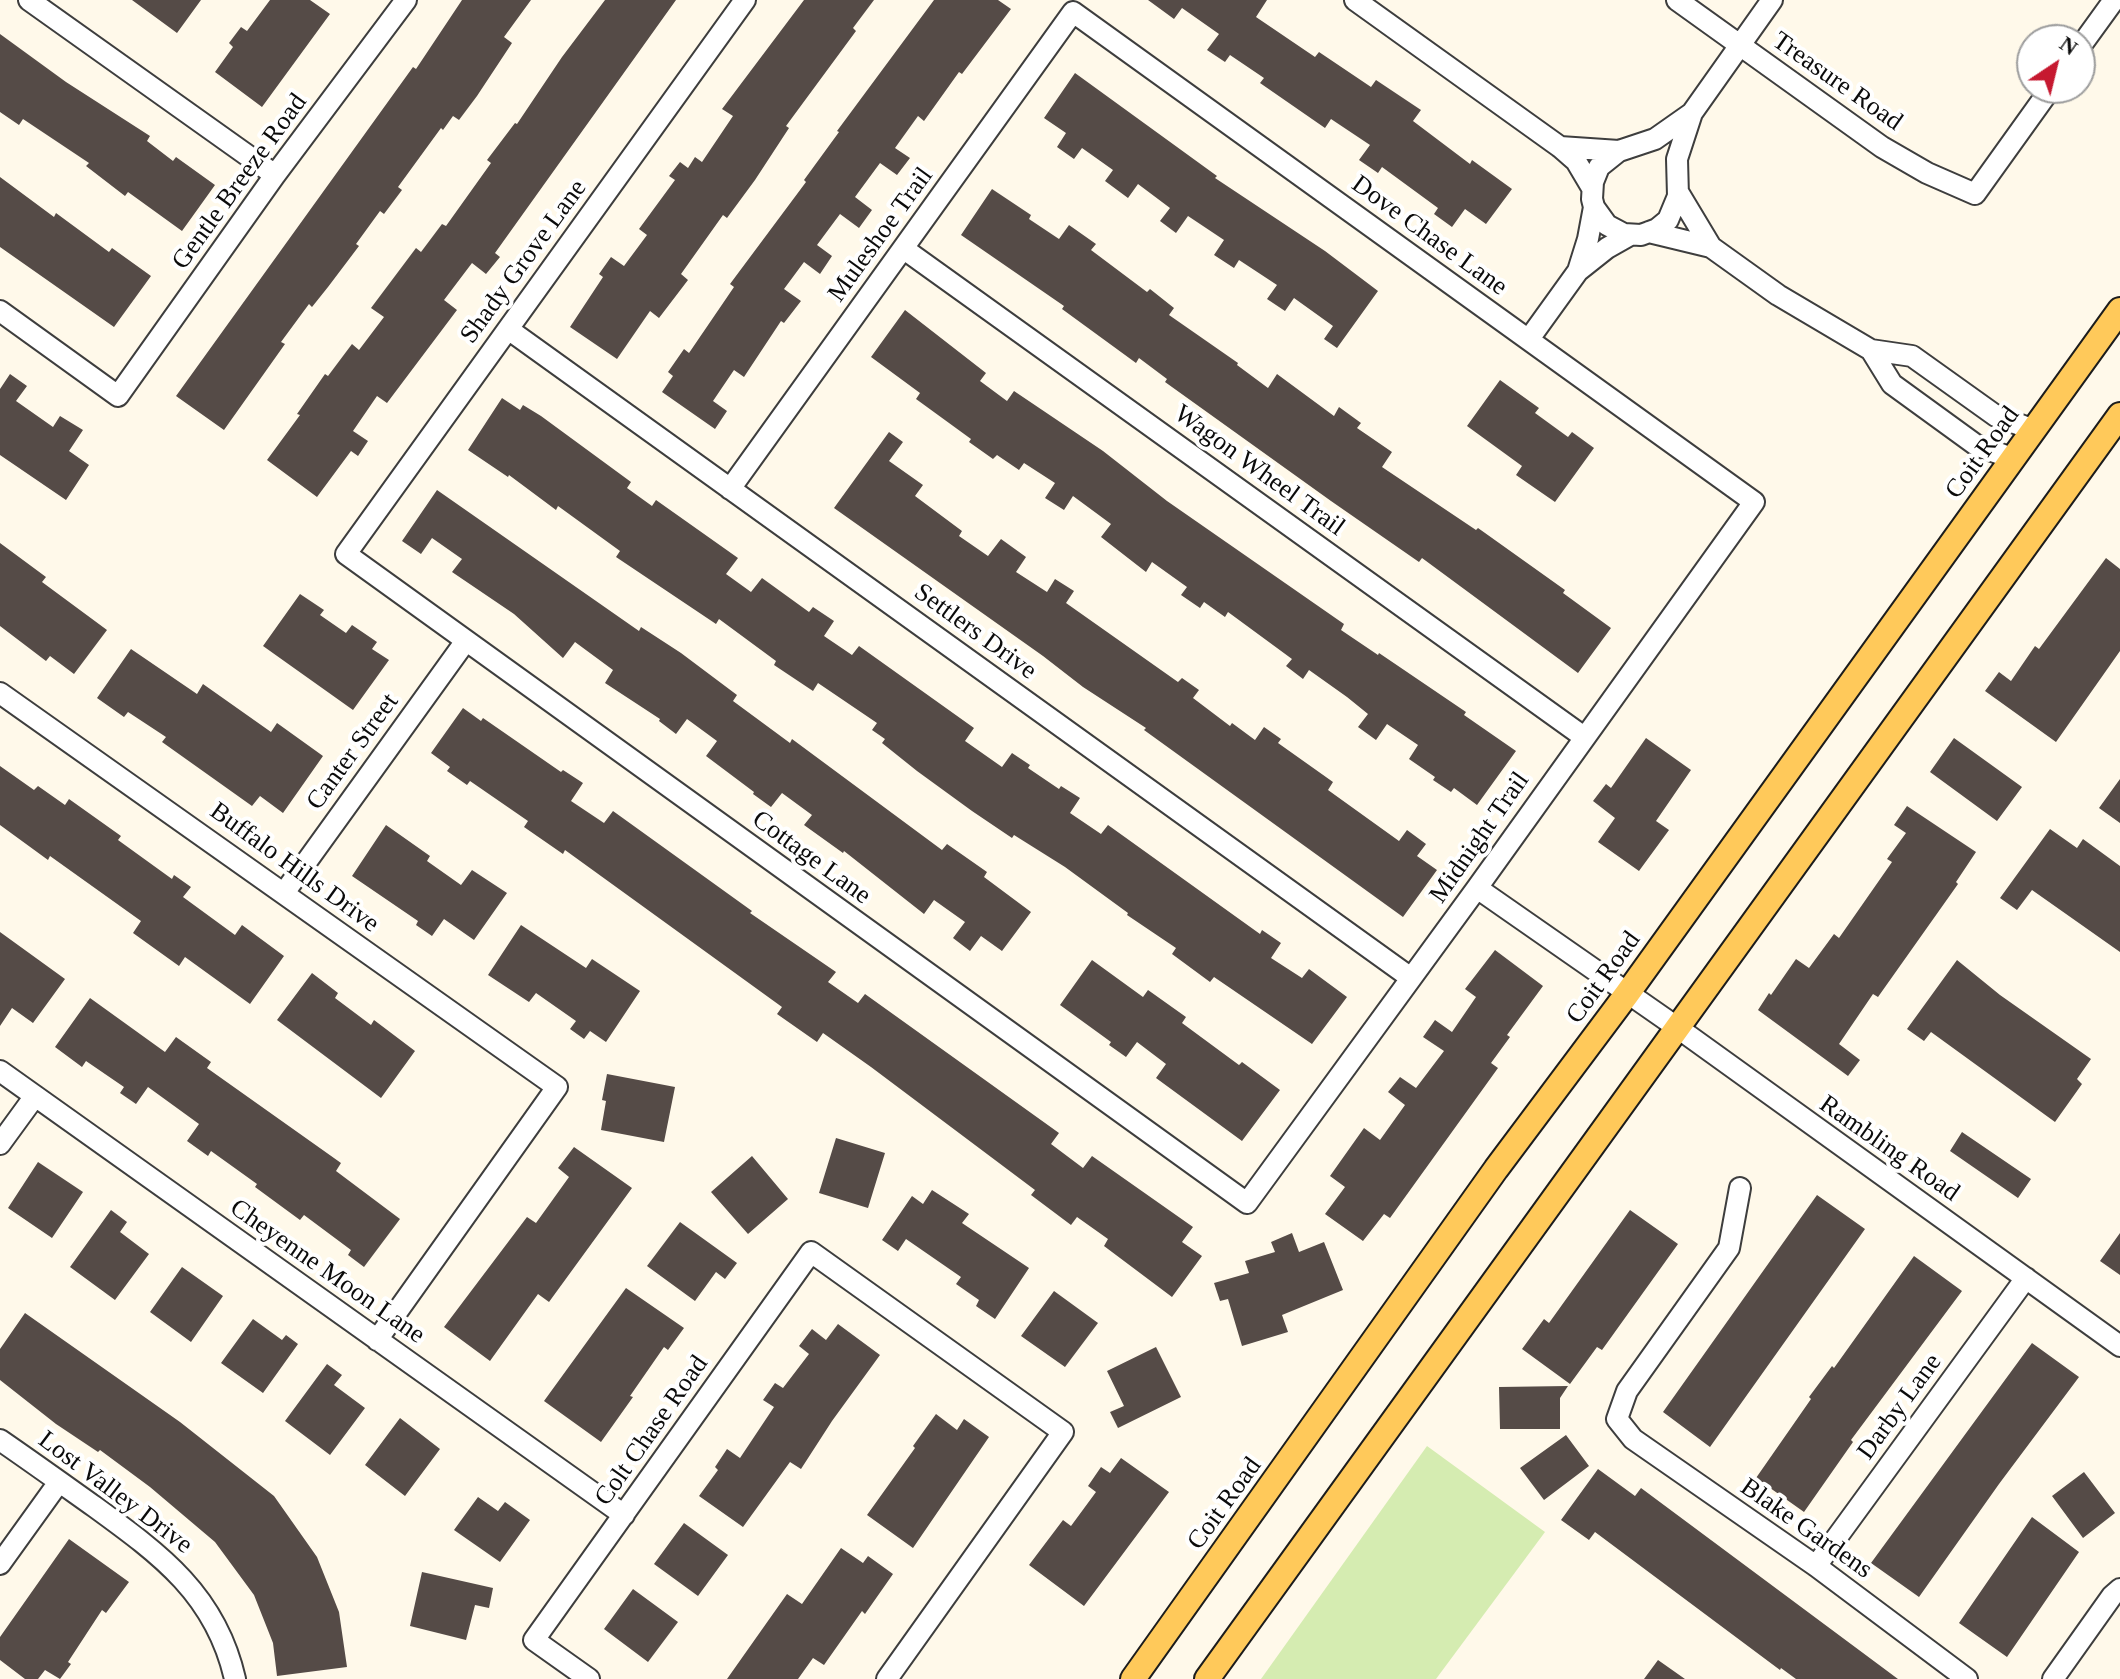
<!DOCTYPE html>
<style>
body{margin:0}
#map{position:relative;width:2120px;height:1679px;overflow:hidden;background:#fff9ea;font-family:Georgia,serif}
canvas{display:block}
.north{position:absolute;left:2016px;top:24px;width:80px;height:80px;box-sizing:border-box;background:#fff;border:2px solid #9d9d9d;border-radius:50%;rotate:35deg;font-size:22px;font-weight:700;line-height:32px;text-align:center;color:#0b0b0b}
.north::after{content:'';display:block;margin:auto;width:28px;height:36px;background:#c61930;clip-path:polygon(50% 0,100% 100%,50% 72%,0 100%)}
</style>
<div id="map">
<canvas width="2120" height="1679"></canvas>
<div class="north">N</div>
</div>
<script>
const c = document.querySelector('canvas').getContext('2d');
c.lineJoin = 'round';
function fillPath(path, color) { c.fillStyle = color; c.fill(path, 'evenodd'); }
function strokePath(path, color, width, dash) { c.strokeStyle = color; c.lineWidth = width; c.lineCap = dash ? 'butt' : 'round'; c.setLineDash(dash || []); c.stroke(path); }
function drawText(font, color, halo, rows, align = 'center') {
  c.font = font + ' Georgia,serif'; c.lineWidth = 8; c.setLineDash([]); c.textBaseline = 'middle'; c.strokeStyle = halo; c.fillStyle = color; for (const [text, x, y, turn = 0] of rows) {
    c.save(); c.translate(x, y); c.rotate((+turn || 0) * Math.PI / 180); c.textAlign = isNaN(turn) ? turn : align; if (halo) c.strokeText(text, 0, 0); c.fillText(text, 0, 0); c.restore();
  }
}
fillPath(new Path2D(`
 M1427,1446L1545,1532L1436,1679H1261Z`), '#d5ecb1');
fillPath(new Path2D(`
 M132,0H201L177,33Z
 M270,0H310L330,14L262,107L215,72L233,47L229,43L241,27L247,31Z
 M462,0H531L504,37L512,43L477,96L459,120L453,116L443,130L441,128L398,187L402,190L384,214L380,211L356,244L359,246L328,287L312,307L309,304L281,342L285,344L224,430L176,396L413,67L416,69Z
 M605,0H676L495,253L500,257L486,274L472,263L444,300L457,310L387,403L377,396L353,431L368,441L358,456L351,451L317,497L267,460L300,415L297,414L325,374L328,376L352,344L359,350L384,317L371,308L416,248L421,252L442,224L446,226L491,163L487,160L515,123L517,124L562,57Z
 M804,0H874L853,28L856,31L786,126L789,128L755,180L727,218L723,215L681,274L688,280L659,318L650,311L617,359L570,327L603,277L599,274L611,257L624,266L647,235L639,229L675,180L669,176L680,162L688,168L695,157L702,162L733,116L722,109Z
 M934,0H998L1011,9L962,74L959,72L924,121L918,116L895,148L910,158L897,175L880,163L855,197L872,210L859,228L840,214L817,245L832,256L820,274L804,262L784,289L801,301L784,323L781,321L744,377L734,370L713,401L727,411L715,429L662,392L673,376L668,372L684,349L689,353L734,287L730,284L806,182L804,180L839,132L837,131Z
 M1148,0H1267L1256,17L1315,57L1319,52L1371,87L1376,80L1421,110L1413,121L1470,164L1472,160L1512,189L1486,224L1465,209L1452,227L1434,214L1438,208L1382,167L1378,173L1359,160L1370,145L1331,119L1325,128L1260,83L1264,78L1230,55L1225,62L1207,50L1219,34L1182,8L1174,19Z
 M0,34L66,82L150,136L147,141L173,161L176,157L215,185L182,231L128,192L125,196L86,166L89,163L23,119L19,125L0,112Z
 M1075,73L1217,176L1215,178L1325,251L1378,291L1337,348L1324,339L1333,326L1294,298L1285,311L1267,299L1277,285L1239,260L1234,268L1214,255L1224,240L1188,216L1176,233L1160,221L1170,208L1138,184L1128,198L1105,181L1113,170L1082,148L1074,159L1057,147L1066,133L1044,118Z
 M0,177L54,217L56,213L109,252L112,248L151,276L114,327L0,247Z
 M992,189L1031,215L1029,219L1059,239L1069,225L1096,244L1091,250L1147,292L1150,289L1174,308L1169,315L1238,363L1237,365L1268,388L1277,374L1334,416L1339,407L1361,423L1357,428L1392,452L1382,467L1476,530L1478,528L1565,590L1563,593L1611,628L1578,673L1422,558L1419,562L1331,501L1165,382L1167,379L1139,358L1136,363L1062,309L1064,306L961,235Z
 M905,310L986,373L980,381L1007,401L1014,391L1103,451L1167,501L1344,624L1341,630L1378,655L1379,653L1466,712L1464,715L1516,751L1477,805L1454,788L1451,792L1433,780L1435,777L1409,759L1418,745L1387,724L1376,740L1358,727L1368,714L1347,697L1309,670L1303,679L1286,666L1292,659L1228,612L1225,617L1204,602L1200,608L1181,595L1187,587L1152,562L1146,572L1101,537L1111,524L1073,496L1064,510L1045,498L1055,483L1024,463L1019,470L997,455L993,459L969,442L971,439L916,399L920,393L871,357Z
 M10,374L27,386L16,401L53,427L60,416L83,430L69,451L89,465L66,500L0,455V389Z
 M1500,380L1539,408L1535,413L1568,437L1572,432L1594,448L1555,502L1516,475L1522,466L1467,426Z
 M502,398L520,410L523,405L541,416L631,482L627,488L652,506L656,500L738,558L726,574L751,592L762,578L809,612L813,607L834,621L824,636L852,655L859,646L974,728L965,741L1002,767L1012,753L1030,765L1028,768L1059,789L1061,786L1080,798L1070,813L1101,834L1108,825L1260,934L1262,930L1281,943L1271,958L1302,978L1309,969L1347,997L1312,1044L1214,977L1210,982L1172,954L1176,948L1127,915L1128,913L1065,867L1014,835L1012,838L972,811L917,771L882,743L885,739L872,730L877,723L818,683L813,691L774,665L776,661L719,619L716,624L616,557L620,551L558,506L556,510L509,475L508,477L468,450Z
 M889,432L903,442L889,461L923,485L915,496L962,531L959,536L988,556L1001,539L1026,557L1016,572L1047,592L1055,579L1074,591L1066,603L1178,682L1182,678L1199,690L1193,698L1230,726L1232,723L1255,740L1264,727L1281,739L1278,743L1333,782L1328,790L1399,841L1407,830L1426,844L1417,856L1437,870L1403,917L1144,730L1146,728L1083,687L1043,656L834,508Z
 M437,490L639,631L641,627L681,653L737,695L733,701L790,743L792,739L942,850L947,844L987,872L984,877L1031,912L1002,951L981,936L970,951L953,938L965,922L934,900L924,914L844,851L843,853L804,825L812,815L782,793L771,807L753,794L754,792L706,756L717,741L687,719L676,734L659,721L660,719L605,683L613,670L575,642L563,658L514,614L452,572L462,559L432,538L421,554L402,541Z
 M0,543L46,577L42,582L107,630L74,674L50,656L46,661L0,626Z
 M2106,558L2120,569V651L2056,742L1985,691L1999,672L2011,681L2035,646L2039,649Z
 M300,594L324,610L320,615L346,633L352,625L377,642L372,649L389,660L353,710L263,646Z
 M131,649L197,694L203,684L271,732L277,723L323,756L283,813L260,796L252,806L162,742L166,737L128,712L124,717L97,698Z
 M463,708L481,721L483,718L561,772L563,770L583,783L571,801L604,823L613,811L752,911L750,913L836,972L828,982L858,1003L865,994L1059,1133L1051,1144L1083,1168L1092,1156L1193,1227L1182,1242L1202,1256L1172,1297L1104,1246L1108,1239L1077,1217L1071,1225L1031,1195L1035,1190L871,1067L823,1033L817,1042L777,1014L782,1007L565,850L563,854L524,827L528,821L470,781L467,785L447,771L450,767L431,753Z
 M1646,738L1691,770L1656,821L1669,830L1639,871L1598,842L1615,818L1593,801L1606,784L1611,788Z
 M1954,738L2022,787L1997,821L1930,772Z
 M0,766L34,790L38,786L65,805L69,799L121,836L118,840L172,879L174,875L191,887L183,897L235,935L242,925L284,956L250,1004L185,957L179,966L133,933L141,921L50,856L48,860L0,825Z
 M2120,779V823L2099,808Z
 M1907,806L1976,852L1956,882L1958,884L1878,997L1873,994L1839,1044L1860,1060L1848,1076L1758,1010L1769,993L1771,995L1796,959L1809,968L1834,934L1839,938L1892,862L1887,859L1906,833L1894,825Z
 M386,825L430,856L427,861L461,885L472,870L507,893L474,940L444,919L432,936L416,925L418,921L352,876Z
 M2050,829L2077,848L2083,839L2120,866V952L2032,890L2017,910L2000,898Z
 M521,925L586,968L592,959L640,991L606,1042L590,1031L584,1039L570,1029L576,1021L536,993L529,1002L488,975Z
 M0,932L65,979L33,1023L12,1008L0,1026Z
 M1495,950L1543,986L1507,1035L1510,1037L1491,1063L1498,1068L1390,1218L1384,1214L1363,1241L1325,1214L1345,1187L1330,1176L1364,1128L1380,1140L1405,1105L1388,1092L1400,1077L1416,1088L1444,1051L1423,1037L1435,1020L1452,1032L1476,997L1465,989Z
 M1092,960L1143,997L1148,990L1186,1017L1182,1023L1239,1065L1242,1062L1280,1090L1242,1141L1156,1078L1166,1064L1137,1042L1126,1057L1109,1045L1111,1042L1060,1005Z
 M1957,960L2000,995L2091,1059L2077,1079L2082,1084L2055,1122L1931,1032L1924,1041L1907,1029Z
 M312,973L338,993L335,998L371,1025L374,1020L415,1051L381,1098L277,1020Z
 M90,998L165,1052L176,1037L211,1062L207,1068L341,1163L336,1171L400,1219L364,1267L348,1255L351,1250L304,1215L300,1220L255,1187L257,1184L211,1151L208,1156L187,1141L199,1124L148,1087L136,1104L120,1093L124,1087L86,1061L82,1067L55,1047Z
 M607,1074L675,1087L664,1142L601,1130L606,1101L602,1100Z
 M1962,1132L2031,1179L2018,1198L1950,1151Z
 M836,1138L885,1153L868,1208L819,1193Z
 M574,1147L632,1188L549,1302L538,1294L490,1361L444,1327L527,1217L536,1223L569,1177L558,1168Z
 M752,1156L788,1199L748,1234L711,1192Z
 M38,1162L83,1192L52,1238L8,1208Z
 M932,1190L969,1214L962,1223L1029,1268L995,1319L976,1306L979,1300L956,1284L961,1277L906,1239L898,1251L882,1240L912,1196L923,1204Z
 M1817,1195L1865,1229L1710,1447L1663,1412Z
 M111,1210L127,1222L120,1232L149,1254L115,1300L70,1267Z
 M1630,1210L1678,1244L1602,1350L1597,1347L1570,1384L1522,1349L1544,1319L1549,1323Z
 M680,1222L737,1263L725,1279L716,1272L695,1301L647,1266Z
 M1292,1233L1299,1252L1324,1242L1343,1290L1282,1315L1288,1332L1242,1346L1228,1299L1220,1301L1214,1283L1249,1273L1245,1261L1275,1252L1271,1242Z
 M2120,1233V1275L2100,1261Z
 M1914,1256L1962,1291L1851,1440L1853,1442L1804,1512L1756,1478L1811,1399L1809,1397L1832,1366L1834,1368Z
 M182,1267L223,1296L191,1342L150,1312Z
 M626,1288L684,1328L668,1350L664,1347L630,1396L633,1397L601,1442L544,1401Z
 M1054,1291L1098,1323L1065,1367L1021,1336Z
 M25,1313L180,1422L274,1496L317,1557L339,1612L347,1667L277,1676L273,1643L254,1595L215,1542L150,1487L100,1450L98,1452L56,1424L0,1380V1349Z
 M253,1319L282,1340L286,1335L298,1344L263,1393L221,1363Z
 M838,1324L880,1355L832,1421L801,1469L790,1462L743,1527L699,1496L718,1470L715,1467L727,1449L740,1458L774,1407L763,1400L775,1383L783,1388L809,1354L799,1346L812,1329L826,1340Z
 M2032,1343L2079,1377L1999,1484L1919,1597L1871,1563Z
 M1156,1347L1181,1397L1118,1428L1110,1412L1124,1406L1107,1371Z
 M327,1364L342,1375L334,1385L365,1408L330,1455L285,1421Z
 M1568,1386L1560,1398V1429H1500L1499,1387Z
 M936,1414L957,1430L964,1419L989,1437L913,1548L867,1515L915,1448L913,1446Z
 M400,1418L440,1449L405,1496L365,1465Z
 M1566,1435L1589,1466L1544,1500L1520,1468Z
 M1121,1458L1169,1492L1084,1606L1029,1565L1063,1520L1071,1526L1096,1492L1088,1486L1101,1467L1110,1473Z
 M1598,1469L1635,1496L1641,1488L1898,1679H1796L1781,1668L1780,1670L1595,1532L1589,1540L1561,1520Z
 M2084,1472L2115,1513L2083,1538L2052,1496Z
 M478,1497L498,1511L505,1502L530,1520L500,1562L454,1530Z
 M2032,1517L2079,1552L2007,1657L1959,1623Z
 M684,1523L728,1555L698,1596L654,1564Z
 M69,1539L129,1582L106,1613L102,1610L68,1662L71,1664L60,1679L45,1670L38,1679H25L0,1660V1637Z
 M841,1548L863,1563L868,1556L893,1574L865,1614L862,1611L824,1665L813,1658L798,1679H727L787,1594L802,1604Z
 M422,1572L493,1588L489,1608L475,1605L466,1640L410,1626Z
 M633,1589L678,1622L648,1662L604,1629Z
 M1658,1660L1685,1679H1644Z`), '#554b47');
const minor = new Path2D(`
 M29,0L275,175
 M1355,0L1560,147L1576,161L1592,188
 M1677,0L1882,147L1927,173L1975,194L2051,88
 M2080,47L2114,0
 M1692,113L1677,159L1678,196L1668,220L1657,229L1641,235L1624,234L1607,225L1594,207L1592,199L1593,182L1599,167L1619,151L1655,139L1692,113L1772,0
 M1560,147L1619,151
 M1678,192L1711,247
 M1649,232L1711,247L1778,295L1871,350L1912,356L1996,416L2034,430
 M904,249L1584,737
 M1578,271L1588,239L1594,207
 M0,311L118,396L275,175L406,0
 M508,329L1411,978
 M1529,339L1578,271L1607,248L1630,235
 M1871,350L1892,384L1976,445L2014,459
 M730,489L1073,12L1754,502L1477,888L1247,1203L346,554L745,0
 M0,693L557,1087L377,1340
 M1477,888L1678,1028L2120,1346
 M284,893L465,642
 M0,1071L624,1515
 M0,1144L35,1096
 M1740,1188L1729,1248L1627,1391L1617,1419L1633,1439L1816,1566L1967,1679
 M0,1440C32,1462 64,1485 95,1507C161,1555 216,1595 235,1679
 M0,1564L59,1482
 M1816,1566L2026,1278
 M589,1679L534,1640L811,1252L1063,1432L887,1679
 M2053,1679L2112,1596L2120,1589`);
const major = new Path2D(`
 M1133,1679L1496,1169L1627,994L2120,310
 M1207,1679L2120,415`);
strokePath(minor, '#3e3e3e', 24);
strokePath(major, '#1c1c1c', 28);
strokePath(minor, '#fff', 20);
strokePath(major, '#ffc95a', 24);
drawText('26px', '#0b0b0b', '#fff', [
 ["Treasure Road",1837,82,35],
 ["Gentle Breeze Road",240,182,-54],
 ["Muleshoe Trail",881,235,-54],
 ["Dove Chase Lane",1429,236,36],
 ["Shady Grove Lane",524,262,-54],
 ["Coit Road",1983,453,-54],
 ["Wagon Wheel Trail",1259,471,36],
 ["Settlers Drive",975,632,36],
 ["Canter Street",353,752,-54],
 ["Midnight Trail",1480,838,-55],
 ["Cottage Lane",811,858,36],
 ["Buffalo Hills Drive",294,868,36],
 ["Coit Road",1604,978,-54],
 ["Rambling Road",1889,1149,35],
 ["Cheyenne Moon Lane",327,1272,35],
 ["Darby Lane",1900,1407,-54],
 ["Colt Chase Road",652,1431,-55],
 ["Lost Valley Drive",115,1493,37],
 ["Coit Road",1225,1504,-54],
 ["Blake Gardens",1806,1529,35]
]);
</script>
